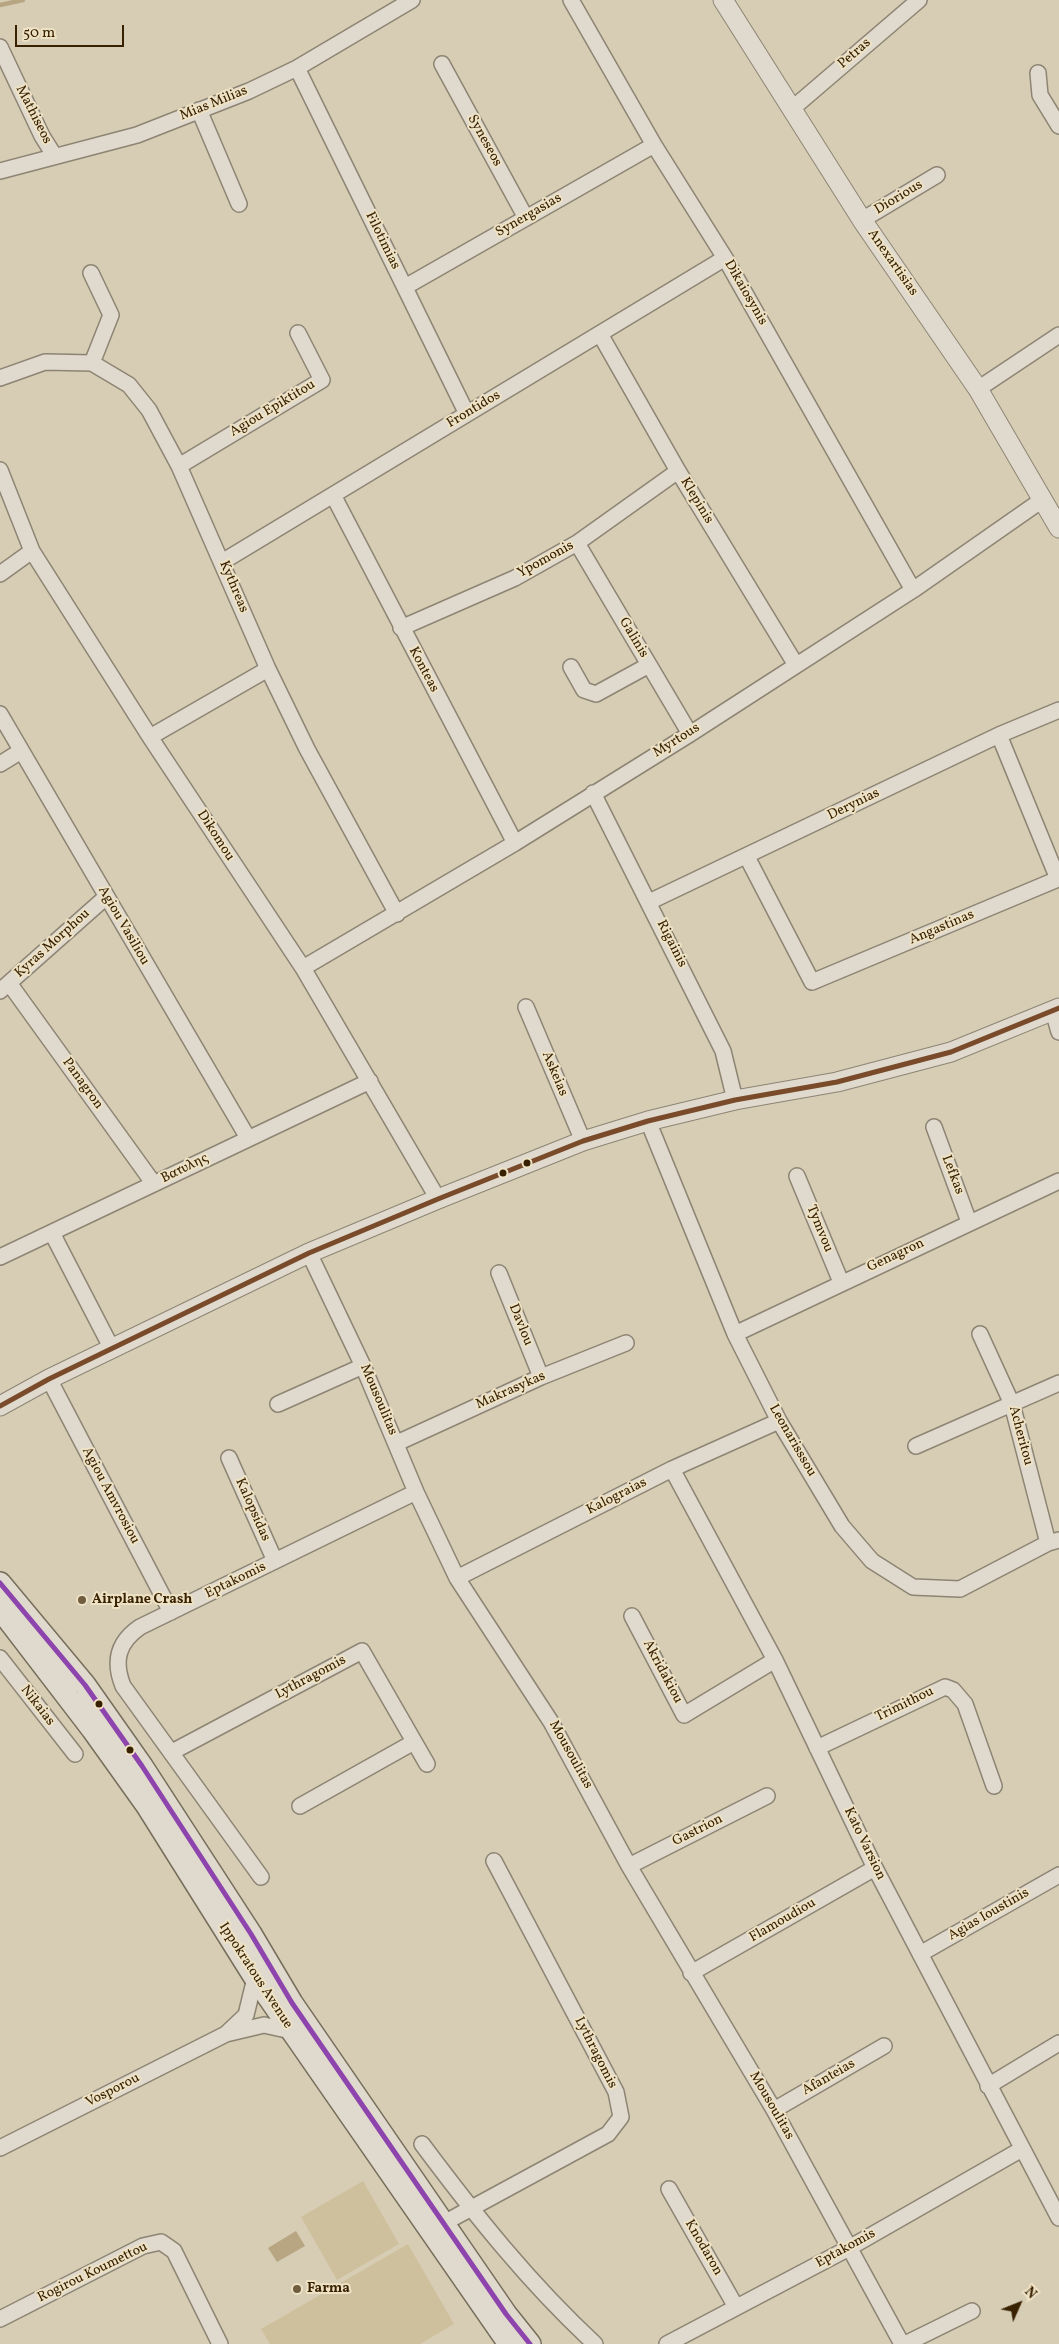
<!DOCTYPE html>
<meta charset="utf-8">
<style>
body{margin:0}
#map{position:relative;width:1059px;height:2344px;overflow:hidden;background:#d7cdb4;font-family:Vollkorn,serif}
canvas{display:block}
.north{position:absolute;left:994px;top:2279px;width:50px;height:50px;-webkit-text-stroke:4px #eee2c5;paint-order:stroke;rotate:46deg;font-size:14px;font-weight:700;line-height:20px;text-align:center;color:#382101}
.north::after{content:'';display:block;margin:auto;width:18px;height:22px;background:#382101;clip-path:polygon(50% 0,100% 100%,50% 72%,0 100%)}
.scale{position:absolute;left:15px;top:25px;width:109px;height:22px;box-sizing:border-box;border:2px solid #382101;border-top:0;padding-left:6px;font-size:15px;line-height:18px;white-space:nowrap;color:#382101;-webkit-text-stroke:4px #eee2c5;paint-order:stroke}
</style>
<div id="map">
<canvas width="1059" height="2344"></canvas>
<div class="north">N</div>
<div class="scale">50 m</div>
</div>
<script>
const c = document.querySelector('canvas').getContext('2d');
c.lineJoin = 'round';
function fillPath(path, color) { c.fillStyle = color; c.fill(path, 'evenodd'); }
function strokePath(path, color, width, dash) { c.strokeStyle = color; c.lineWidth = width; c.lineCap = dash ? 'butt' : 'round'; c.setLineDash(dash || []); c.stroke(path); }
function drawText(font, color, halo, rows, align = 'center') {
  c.font = font + ' Vollkorn,serif'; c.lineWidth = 4; c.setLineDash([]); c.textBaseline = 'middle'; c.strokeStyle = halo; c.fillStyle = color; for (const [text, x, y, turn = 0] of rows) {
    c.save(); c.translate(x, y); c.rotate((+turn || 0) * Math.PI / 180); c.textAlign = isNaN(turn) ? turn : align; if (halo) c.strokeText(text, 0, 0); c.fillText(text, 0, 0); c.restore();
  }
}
fillPath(new Path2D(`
 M363,2181L399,2244L337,2280L301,2217Z
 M408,2244L454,2324L420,2344H270L261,2329Z`), '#cfc09d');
fillPath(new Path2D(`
 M296,2231L305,2246L277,2262L268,2248Z`), '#b8a683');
strokePath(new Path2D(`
 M0,5L23,0`), '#b8a683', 4.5);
const minor = new Path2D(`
 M571,0L654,145L725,258L913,590
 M0,47L42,136L54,155
 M442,64L526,218
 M297,68L467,414
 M1038,73L1040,95L1059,126
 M793,108L919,0
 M199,110L239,204
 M0,171L137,135L249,91L297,68L412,0
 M862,220L937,175
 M91,273L111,315L92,363
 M405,287L654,145
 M600,334L678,471L796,665
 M0,378L45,362L92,363L129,385L149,410L179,466L268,669L307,749L397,914
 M978,389L1059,335
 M179,466L322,380L298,333
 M0,470L32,551L150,737L303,968L438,1199
 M333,495L515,843
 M577,543L690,734
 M222,562L725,258
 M0,574L32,551
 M401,628L515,578L577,543L678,471
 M571,667L584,690L596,694L649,665
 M0,714L248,1138
 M150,737L268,669
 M0,764L21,751
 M593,793L723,1051L735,1100
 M747,857L812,982L1058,879L999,735
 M649,902L999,735L1059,710
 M303,968L515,843L690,734L913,590L1042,500
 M9,983L154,1184
 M0,991L106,897
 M526,1007L583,1141
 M1053,1011L1059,1032
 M648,1121L735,1334L779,1421L842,1526L872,1561L913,1587L960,1589L1048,1543L1059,1540
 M934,1127L969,1222
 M797,1176L841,1282
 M52,1233L112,1349
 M309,1253L363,1366L416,1492L457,1578L551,1722L629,1866L774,2110L902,2344
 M0,1257L370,1081
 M499,1273L541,1377
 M735,1334L1059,1181
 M980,1334L1012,1404L1048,1543
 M49,1379L171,1612
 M278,1404L363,1366
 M397,1443L541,1377L626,1343
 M916,1446L1059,1383
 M229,1458L275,1561
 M672,1469L775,1660L875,1868L1059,2218
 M457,1578L672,1469L779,1421
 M632,1616L684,1715L775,1660
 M0,1658L75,1754
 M817,1748L945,1687L953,1690L965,1704L994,1786
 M172,1752L362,1651L427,1764
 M300,1806L414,1742
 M629,1866L767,1796
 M261,1877L123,1686C113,1661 118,1642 140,1627L416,1492
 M920,1954L1059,1875
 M691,1973L875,1868
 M227,2033L246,2015L255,1978
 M988,2086L1059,2043
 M774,2110L884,2046
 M422,2144C475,2215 530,2284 595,2344
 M0,2148L226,2034L264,2025L291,2031
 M669,2189L736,2307
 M444,2223L608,2134L621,2117L616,2092L494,1861
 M0,2319L143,2246L161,2242L174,2251L220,2344
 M667,2344L849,2248L1022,2149
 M905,2344L972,2311`);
const tertiary = new Path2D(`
 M723,0L862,220L978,389L1059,528
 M0,1406L49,1379L309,1253L438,1199L583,1141L648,1121L735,1100L837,1082L951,1052L1059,1008`);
const secondary = new Path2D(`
 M0,1583L85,1685L142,1766L251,1934L292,2003L506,2314L530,2344
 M0,1609L92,1729L147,1806L255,1978L509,2344`);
strokePath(minor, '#8d8473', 18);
strokePath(tertiary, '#8d8473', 21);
strokePath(secondary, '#766d5b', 24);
strokePath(minor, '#e0dace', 15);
strokePath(tertiary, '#e0dace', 19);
strokePath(secondary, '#e0dace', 21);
strokePath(new Path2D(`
 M0,1406L49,1379L309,1253L438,1199L583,1141L648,1121L735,1100L837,1082L951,1052L1059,1008`), '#7a4b2a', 5);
strokePath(new Path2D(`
 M0,1583L85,1685L142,1766L251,1934L292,2003L506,2314L530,2344`), '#8e44ad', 5);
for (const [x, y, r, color] of [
 [527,1163,4.5,"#382101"],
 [503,1173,4.5,"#382101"],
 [82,1600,5,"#705d40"],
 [99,1704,4.5,"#382101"],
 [130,1750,4.5,"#382101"],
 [297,2289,5,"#705d40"]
]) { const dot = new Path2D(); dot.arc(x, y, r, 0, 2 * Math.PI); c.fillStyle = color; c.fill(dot); strokePath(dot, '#eee2c5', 2); }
drawText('14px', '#382101', '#eee2c5', [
 ["Petras",855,54,-41],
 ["Mias Milias",214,104,-22],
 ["Mathiseos",33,115,63],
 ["Syneseos",484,141,61],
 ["Diorious",899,198,-31],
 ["Synergasias",529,216,-30],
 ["Filotimias",382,241,64],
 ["Anexartisias",892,263,55],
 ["Dikaiosynis",745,293,60],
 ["Agiou Epiktitou",273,409,-31],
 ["Frontidos",474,410,-31],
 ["Klepinis",696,501,59],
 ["Ypomonis",546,560,-29],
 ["Kythreas",233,587,67],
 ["Galinis",633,638,59],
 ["Konteas",423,670,62],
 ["Myrtous",677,741,-32],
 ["Derynias",854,805,-26],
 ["Dikomou",215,836,57],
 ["Agiou Vasiliou",123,926,60],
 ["Angastinas",942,928,-23],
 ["Kyras Morphou",53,944,-42],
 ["Rigainis",671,944,63],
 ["Askeias",554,1074,67],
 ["Panagron",82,1084,54],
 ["Βατυλης",185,1169,-26],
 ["Lefkas",952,1175,69],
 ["Tymvou",819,1229,68],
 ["Genagron",896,1256,-25],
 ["Davlou",520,1325,68],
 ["Makrasykas",511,1391,-24],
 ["Mousoulitas",378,1400,67],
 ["Acheritou",1020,1436,75],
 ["Leonarisssou",792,1441,60],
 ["Agiou Amvrosiou",110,1496,62],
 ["Kalograias",617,1497,-27],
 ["Kalopsidas",252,1510,66],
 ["Eptakomis",236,1581,-26],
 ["Akridakiou",662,1672,62],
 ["Lythragomis",311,1678,-28],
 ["Trimithou",905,1705,-26],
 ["Nikaias",37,1706,52],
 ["Mousoulitas",570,1755,61],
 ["Gastrion",698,1831,-27],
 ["Kato Varsion",864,1844,64],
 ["Agias Ioustinis",989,1915,-30],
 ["Flamoudiou",783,1921,-30],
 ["Ippokratous Avenue",255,1976,57],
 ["Lythragomis",595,2053,63],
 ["Afanteias",829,2078,-30],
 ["Vosporou",113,2091,-27],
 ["Mousoulitas",771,2106,60],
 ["Knodaron",703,2248,60],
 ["Eptakomis",846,2249,-29],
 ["Rogirou Koumettou",93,2273,-26]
]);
drawText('bold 14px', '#382101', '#eee2c5', [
 ["Airplane Crash",92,1600],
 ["Farma",307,2289]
], 'left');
</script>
